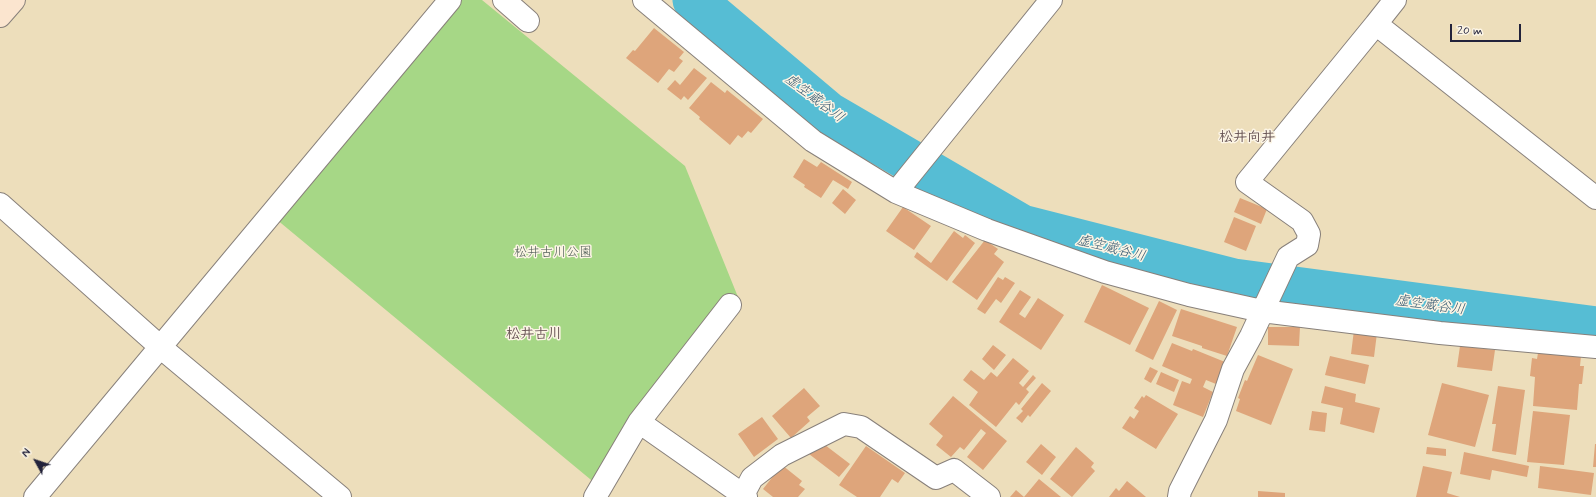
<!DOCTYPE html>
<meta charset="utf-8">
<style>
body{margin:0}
#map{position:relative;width:1596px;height:497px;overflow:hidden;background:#eddebb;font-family:Mynerve,sans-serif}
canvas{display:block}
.north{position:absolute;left:16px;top:441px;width:40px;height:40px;-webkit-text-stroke:3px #fcf5e5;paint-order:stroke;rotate:310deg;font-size:11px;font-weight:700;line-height:16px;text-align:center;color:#22223b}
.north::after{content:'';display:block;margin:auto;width:14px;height:18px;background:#22223b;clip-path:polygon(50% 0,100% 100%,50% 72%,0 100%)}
.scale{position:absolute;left:1450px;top:24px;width:71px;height:18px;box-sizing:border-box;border:2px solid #22223b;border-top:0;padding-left:5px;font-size:12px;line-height:14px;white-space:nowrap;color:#22223b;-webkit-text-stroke:3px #fcf5e5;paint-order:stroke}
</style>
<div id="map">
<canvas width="1596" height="497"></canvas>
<div class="north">N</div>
<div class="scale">20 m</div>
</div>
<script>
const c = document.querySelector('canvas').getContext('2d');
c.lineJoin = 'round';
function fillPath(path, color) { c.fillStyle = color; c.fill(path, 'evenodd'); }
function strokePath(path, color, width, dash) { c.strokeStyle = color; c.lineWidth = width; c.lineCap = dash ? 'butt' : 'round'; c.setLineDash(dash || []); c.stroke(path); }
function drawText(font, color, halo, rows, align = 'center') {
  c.font = font + ' Mynerve,"Klee One",sans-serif'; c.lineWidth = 3; c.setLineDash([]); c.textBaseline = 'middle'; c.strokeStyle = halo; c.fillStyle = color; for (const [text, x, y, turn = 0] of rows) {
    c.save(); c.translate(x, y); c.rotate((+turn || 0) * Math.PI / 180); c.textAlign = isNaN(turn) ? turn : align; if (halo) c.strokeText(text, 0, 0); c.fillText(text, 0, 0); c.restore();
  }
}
fillPath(new Path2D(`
 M461,0H482L685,166L740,302L639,422L596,484L276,219Z`), '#a6d786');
strokePath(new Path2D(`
 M694,0L828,113L1022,226L1234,280L1596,328`), '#56bdd4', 43);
fillPath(new Path2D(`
 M654,28L684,52L679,58L683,61L674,72L669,69L658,83L626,58L633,50L635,51Z
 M694,68L707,78L688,100L684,96L681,100L667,89L675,80L680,85Z
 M711,82L725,93L727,90L763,119L751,133L748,131L742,138L738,135L730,145L699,119L700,117L689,108Z
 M804,159L817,167L821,162L852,182L848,189L833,180L821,198L804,187L805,185L793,177Z
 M843,189L856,200L845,214L832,203Z
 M1240,198L1267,209L1261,224L1234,212Z
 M903,207L931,226L914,250L886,231Z
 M1234,217L1256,226L1246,251L1224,242Z
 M954,231L963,238L965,235L975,243L947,281L914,257L917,252L931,263Z
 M985,240L998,249L994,254L1004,262L977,300L952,282Z
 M998,277L1003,280L1005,277L1015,283L1001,303L996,299L985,314L977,309Z
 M1102,285L1149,308L1130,345L1084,322Z
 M1020,290L1031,297L1019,314L1025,318L1038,298L1064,315L1041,350L999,322Z
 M1159,301L1177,310L1153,360L1135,351Z
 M1181,309L1237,327L1227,356L1202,348V346L1172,336Z
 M1268,327H1300L1299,346L1268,345Z
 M1354,330L1377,333L1374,357L1351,354Z
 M1172,343L1192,351L1193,349L1225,362L1216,384L1206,380L1203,387L1213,392L1203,417L1173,405L1182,381L1190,384L1192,379L1162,366Z
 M993,345L1006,355L994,370L982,359Z
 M1460,346L1495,350L1492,371L1457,367Z
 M1538,353L1581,356L1580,366H1584L1582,384H1579L1577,410L1533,406L1535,377L1530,376L1532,358L1537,359Z
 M1258,355L1293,369L1271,425L1236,411L1240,399L1238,398L1245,380L1247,381Z
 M1330,356L1369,365L1365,384L1325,375Z
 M1013,358L1029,371L1019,383L1023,387L1033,375L1036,378L1026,389L1029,392L1019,405L1016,402L996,427L969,405L978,392L963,380L971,370L984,380L991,372L997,377Z
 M1150,367L1158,371L1151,383L1144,379Z
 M1161,372L1179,380L1174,392L1156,384Z
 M1042,383L1051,391L1030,417L1028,415L1022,423L1016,418L1023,411L1021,409Z
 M1442,383L1489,395L1475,447L1428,435Z
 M1325,386L1356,394L1355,402L1380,408L1374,433L1340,424L1343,408L1321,403Z
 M1498,386L1525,390L1516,455L1492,451L1496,424H1492Z
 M804,388L820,406L807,417L810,421L791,438L772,416Z
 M1146,395L1178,414L1156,449L1122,428L1130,416L1134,419L1139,411L1134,408L1142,396L1144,398Z
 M953,396L1007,441L983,470L967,457L986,433L981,429L964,450L960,447L951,457L936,445L943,436L929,424Z
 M1312,411L1327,413L1325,432L1309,430Z
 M1533,411L1570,415L1564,465L1527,462Z
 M762,417L778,439L754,457L738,434Z
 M817,444L823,448L825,445L850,464L839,477L809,454Z
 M1041,444L1056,457L1042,475L1026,462Z
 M1595,444H1596V467H1593Z
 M866,446L905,473L898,483L892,479L880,497H857L839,485Z
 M1076,447L1094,463L1091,467L1095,471L1072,497L1050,479Z
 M1427,447L1446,449V456L1426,454Z
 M1464,452L1529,466L1527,477L1492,470L1490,480L1460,474Z
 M782,465L802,481L799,485L805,489L798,497H773L763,489Z
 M1423,466L1452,472L1447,493L1460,497H1416Z
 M1540,466L1594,473L1591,495L1538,488Z
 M1039,479L1061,497H1010L1016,490L1024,497Z
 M1127,481L1146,497H1109L1116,488L1119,491Z
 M1258,491L1285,493V497H1258Z`), '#dea57b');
const street = new Path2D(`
 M504,0L528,21
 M644,0L813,141L896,192L987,230L1105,272L1189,295L1262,311L1440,333L1596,347
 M1376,24L1395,0
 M896,192L1051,0
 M0,204L165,351L340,497
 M639,422L746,497
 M743,495L752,478L782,455L844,424L861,427L936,478L954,470L989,497
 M35,497L450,0
 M595,497L639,422L730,305
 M1179,497L1180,491L1216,420L1233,369L1251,336L1288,257L1307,245L1309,234L1302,221L1247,182L1376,24L1596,198`);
const secondary = new Path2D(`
 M0,16L14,0`);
strokePath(street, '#88807b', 24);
strokePath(secondary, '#88807b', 24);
strokePath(street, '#fff', 22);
strokePath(secondary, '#fbe5cf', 22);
drawText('13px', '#4a5852', '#fcf5e5', [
 ["松井古川公園",553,253]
]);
drawText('italic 14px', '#345871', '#fcf5e5', [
 ["虚空蔵谷川",814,99,37],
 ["虚空蔵谷川",1111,249,14],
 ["虚空蔵谷川",1430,306,8]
]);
drawText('bold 14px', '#645051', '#fcf5e5', [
 ["松井向井",1247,138],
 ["松井古川",534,335]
]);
</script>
